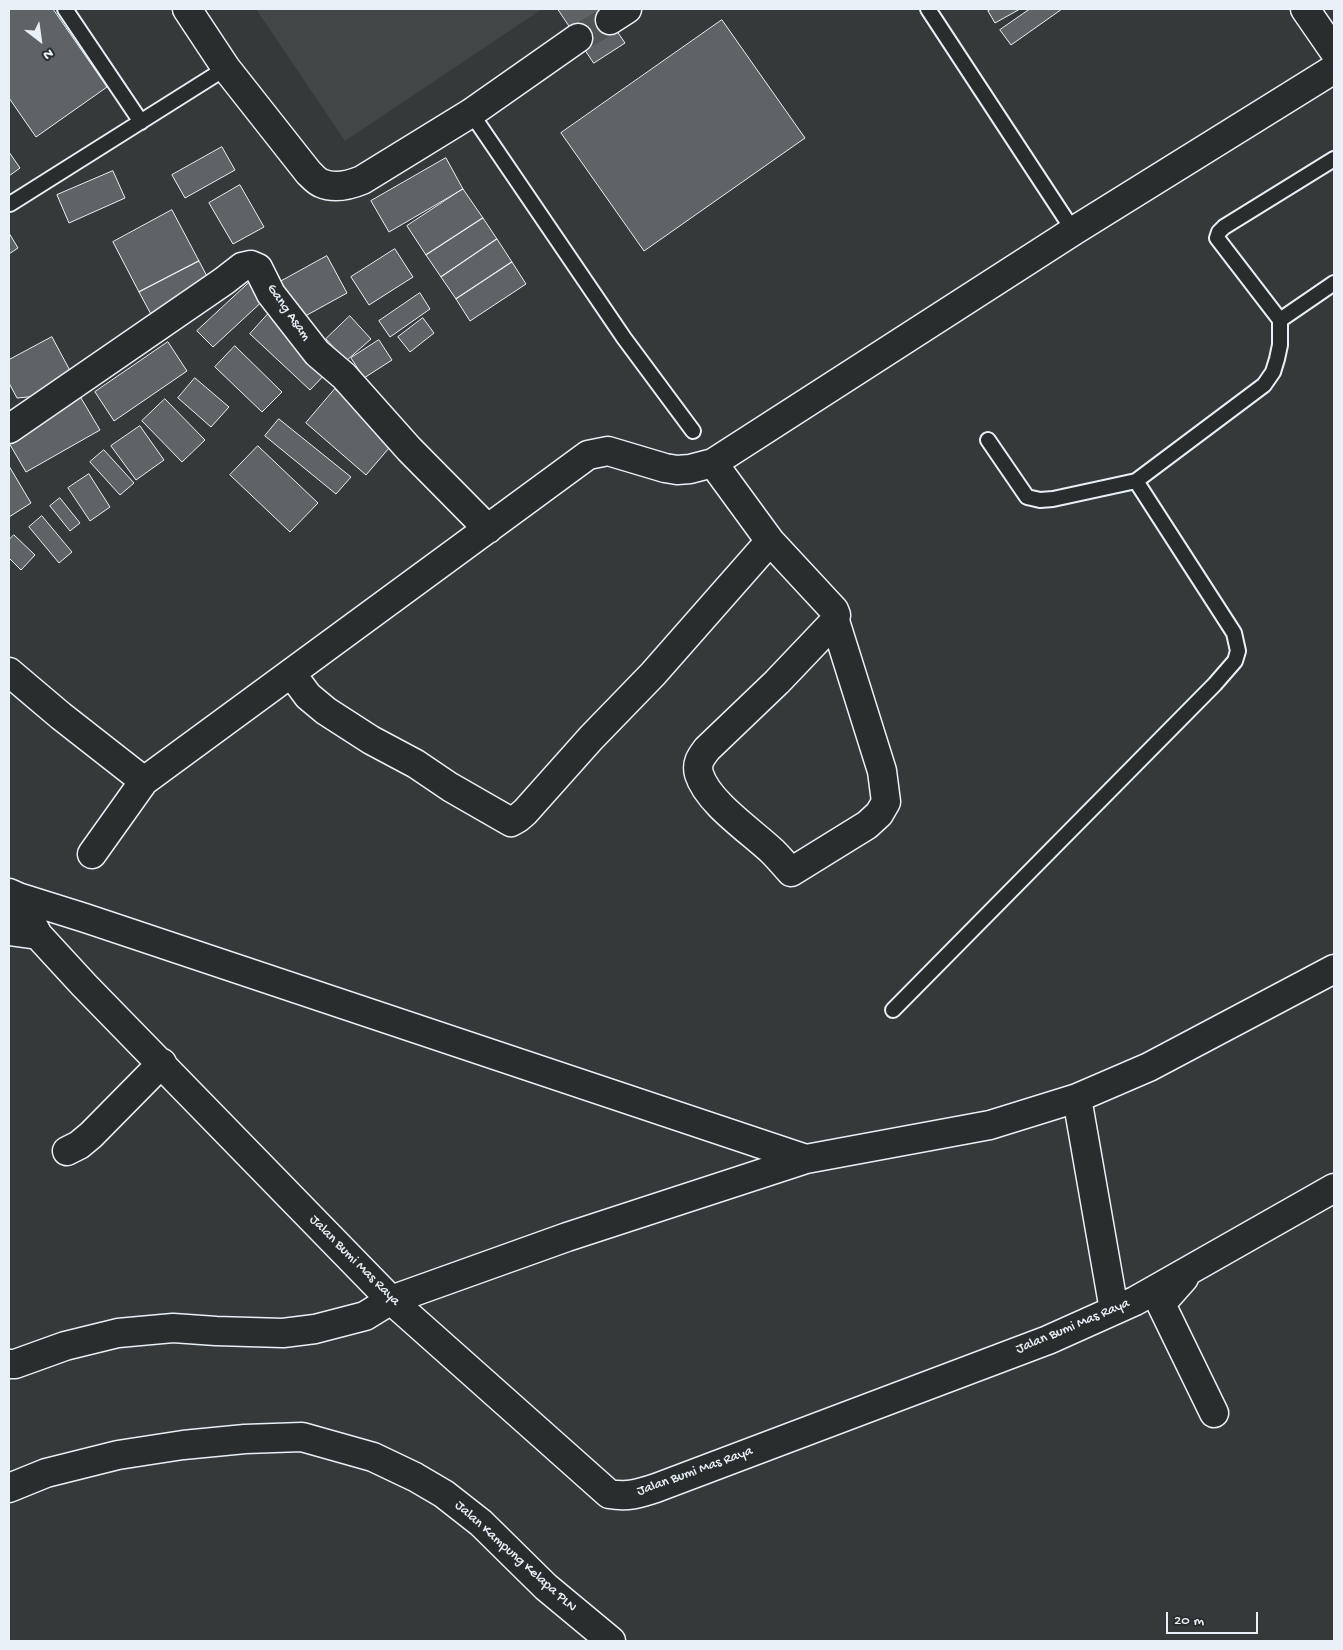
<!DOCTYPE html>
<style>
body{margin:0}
#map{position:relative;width:1343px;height:1650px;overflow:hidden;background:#35393a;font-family:"Gochi Hand",sans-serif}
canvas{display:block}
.frame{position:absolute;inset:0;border:10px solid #e8f1f8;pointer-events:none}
.north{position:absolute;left:15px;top:15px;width:50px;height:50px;-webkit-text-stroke:4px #2a2d2e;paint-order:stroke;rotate:150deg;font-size:14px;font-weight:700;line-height:20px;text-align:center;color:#e8f1f8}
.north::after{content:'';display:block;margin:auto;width:18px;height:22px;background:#e8f1f8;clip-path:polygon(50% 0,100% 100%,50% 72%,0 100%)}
.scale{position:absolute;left:1166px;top:1612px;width:92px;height:22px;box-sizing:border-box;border:2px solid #e8f1f8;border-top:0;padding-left:6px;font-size:15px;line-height:18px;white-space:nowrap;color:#e8f1f8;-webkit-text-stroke:4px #2a2d2e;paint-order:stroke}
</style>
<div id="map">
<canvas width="1343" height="1650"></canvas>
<div class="frame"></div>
<div class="north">N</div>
<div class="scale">20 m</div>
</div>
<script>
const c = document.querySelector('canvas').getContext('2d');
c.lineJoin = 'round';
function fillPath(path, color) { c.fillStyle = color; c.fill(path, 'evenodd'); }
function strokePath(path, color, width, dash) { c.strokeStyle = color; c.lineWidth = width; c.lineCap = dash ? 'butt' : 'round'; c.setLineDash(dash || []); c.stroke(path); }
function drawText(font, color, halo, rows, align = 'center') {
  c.font = font + ' "Gochi Hand",sans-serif'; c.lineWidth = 5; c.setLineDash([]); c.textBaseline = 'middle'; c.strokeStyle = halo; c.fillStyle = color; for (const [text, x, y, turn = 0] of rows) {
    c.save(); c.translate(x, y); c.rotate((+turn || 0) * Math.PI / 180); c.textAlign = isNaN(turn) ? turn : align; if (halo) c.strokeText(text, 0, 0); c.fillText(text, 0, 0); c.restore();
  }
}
fillPath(new Path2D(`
 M256,9H542L345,141Z`), '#424647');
const building = new Path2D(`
 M9,9H53L107,87L36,137L9,98Z
 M558,9H602L625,43L594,63Z
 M992,9H1020L995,23L988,11Z
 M1030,9H1062L1011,45L1000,30Z
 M722,20L805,138L644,251L561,133Z
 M222,147L235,170L185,198L172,175Z
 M9,152L20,168L9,176Z
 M446,158L463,189L389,232L371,201Z
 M113,171L125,198L69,223L57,195Z
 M240,185L264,227L233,244L209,203Z
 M463,189L483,218L426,255L407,226Z
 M172,210L199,261L139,292L113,242Z
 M483,218L497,239L441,277L426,255Z
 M9,233L18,248L9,254Z
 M497,239L512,262L456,299L441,277Z
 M395,249L413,277L369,305L351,277Z
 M327,256L347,293L298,320L278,283Z
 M199,261L212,286L153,318L139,292Z
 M512,262L526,284L470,321L456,299Z
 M252,280L267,297L213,347L197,331Z
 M420,293L430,309L390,337L379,321Z
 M269,313L330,369L310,390L250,334Z
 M350,316L371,339L346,361L326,339Z
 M423,318L434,333L410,352L398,337Z
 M52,337L75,380L50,395L17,398L9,383V360Z
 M379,340L392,360L364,378L351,358Z
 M168,342L187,371L114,421L95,392Z
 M235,346L282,392L262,412L215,367Z
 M195,378L229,407L211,427L178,398Z
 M335,389L395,441L366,475L306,423Z
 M81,398L100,430L26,472L9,443V440Z
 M165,399L205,440L182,462L142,421Z
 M279,419L351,477L336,494L265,436Z
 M140,426L164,460L136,480L111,446Z
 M258,446L318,503L290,532L230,475Z
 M104,450L134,483L120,495L90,462Z
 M9,466L31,503L9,517Z
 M89,474L110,507L90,521L68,488Z
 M60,498L80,523L70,531L50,506Z
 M42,516L72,552L59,563L29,527Z
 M14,535L35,555L21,570L9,558V540Z`);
fillPath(building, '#5f6365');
strokePath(building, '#e8f1f8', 1);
strokePath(new Path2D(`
 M578,38L610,20`), '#505556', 28, [28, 14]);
const lane = new Path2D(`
 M65,9L141,122
 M928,9L1067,221
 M471,113L624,338L693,431
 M10,204L226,68
 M1280,320L1334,283
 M988,440L1027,497L1040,500L1053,499L1136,481
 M893,1010L1215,684L1235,661L1238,651L1234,633L1136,481L1264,385L1273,372L1277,359L1280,345V320L1217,238L1219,232L1224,227L1334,159`);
const street = new Path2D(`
 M187,9L226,68L308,172C312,176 316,181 321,183C334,189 350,185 362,180L471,113L578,38
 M610,20L627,9
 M9,429L224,281L242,267L251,265L258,268L271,294L317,353L344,376L409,449L488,529
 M713,463L770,541L834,610L836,615L835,621L777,682L707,749C701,757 696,763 699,774C708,803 751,831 773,852C779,858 785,865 791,872L867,825L879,814L886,802L882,771L835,621
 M9,672L61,716L144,781
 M291,673L308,696L326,711L371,740L416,764L450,787L511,822L518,818L525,812L591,738L653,674L770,541
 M92,854L144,781L588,455L608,451L665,468L677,470L690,469L713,463L1075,230L1334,69
 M9,893L18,897L38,935L84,985L391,1300L609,1494C628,1497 638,1494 656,1488L1048,1340L1135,1301L1334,1188
 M15,905L18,897L85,918L806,1159
 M9,931L38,935
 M1077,1098L1114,1310
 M67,1151L79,1145L91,1135L162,1063
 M1184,1278L1161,1304L1214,1413
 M9,1364H15L65,1346L118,1333L173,1328L216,1331L283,1333L315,1329L365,1316L391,1300L567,1237L806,1159L990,1125L1077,1098L1149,1067L1334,969
 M9,1488L46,1473L118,1455L183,1445L245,1439L302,1437L373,1457L415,1477L444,1494L481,1523L546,1587L611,1641`);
const primary = new Path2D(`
 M1305,9L1334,51`);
strokePath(lane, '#e8f1f8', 18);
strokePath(street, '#e8f1f8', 31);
strokePath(primary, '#e8f1f8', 31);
strokePath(lane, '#2a2d2e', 14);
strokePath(street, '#2a2d2e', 28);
strokePath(primary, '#2a2d2e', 28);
drawText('14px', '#e8f1f8', '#2a2d2e', [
 ["Gang Asam",288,313,55],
 ["Jalan Bumi Mas Raya",354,1261,45],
 ["Jalan Bumi Mas Raya",1073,1327,-23],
 ["Jalan Bumi Mas Raya",695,1472,-20],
 ["Jalan Kampung Kelapa PLN",515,1557,42]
]);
</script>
